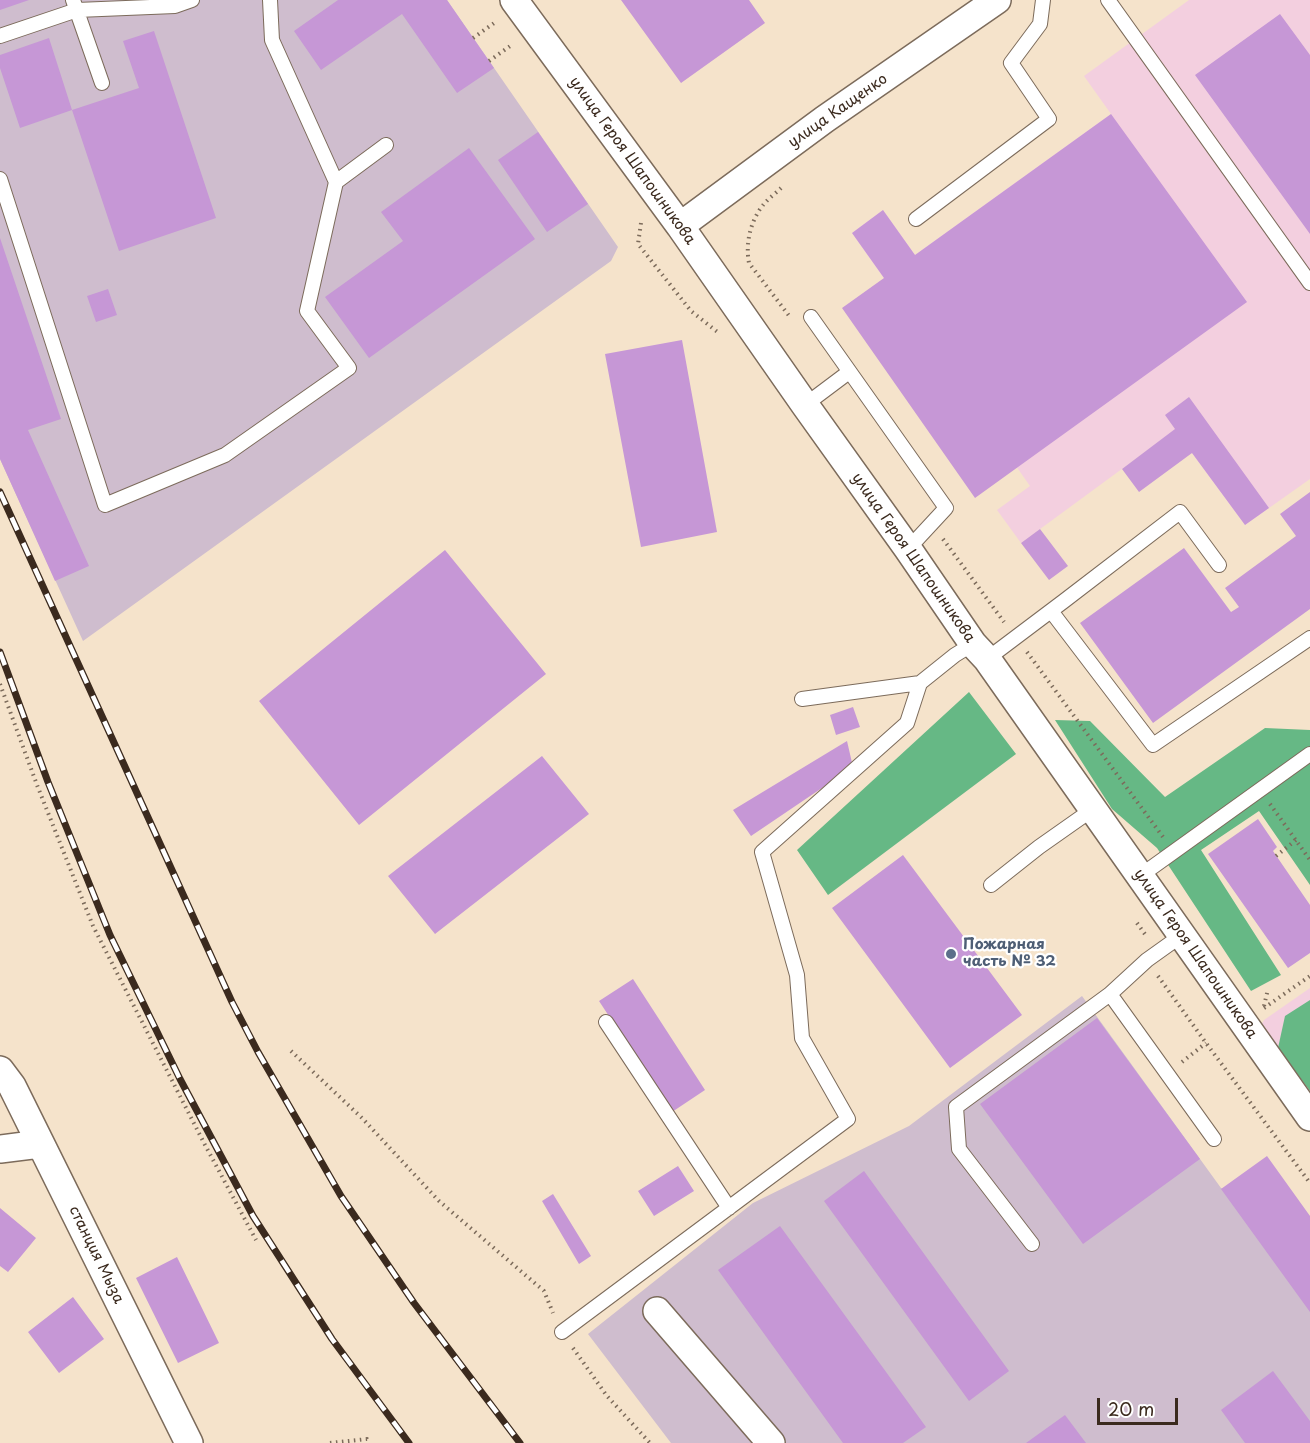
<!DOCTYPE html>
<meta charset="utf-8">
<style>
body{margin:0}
#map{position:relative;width:1310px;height:1443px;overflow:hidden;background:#f5e3cb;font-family:"Playpen Sans",sans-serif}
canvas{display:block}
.scale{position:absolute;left:1097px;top:1398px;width:81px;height:27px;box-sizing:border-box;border:3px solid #3b2a1e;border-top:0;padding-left:8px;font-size:18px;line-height:21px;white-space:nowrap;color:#3b2a1e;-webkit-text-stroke:4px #fff;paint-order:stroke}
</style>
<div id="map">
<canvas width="1310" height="1443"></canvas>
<div class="scale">20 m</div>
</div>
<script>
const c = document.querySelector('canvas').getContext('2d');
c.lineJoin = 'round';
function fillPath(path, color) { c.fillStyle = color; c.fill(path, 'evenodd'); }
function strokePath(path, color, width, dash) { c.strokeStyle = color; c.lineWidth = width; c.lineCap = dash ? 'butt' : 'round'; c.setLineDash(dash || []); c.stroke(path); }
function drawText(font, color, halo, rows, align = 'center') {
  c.font = font + ' "Playpen Sans",sans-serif'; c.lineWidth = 4.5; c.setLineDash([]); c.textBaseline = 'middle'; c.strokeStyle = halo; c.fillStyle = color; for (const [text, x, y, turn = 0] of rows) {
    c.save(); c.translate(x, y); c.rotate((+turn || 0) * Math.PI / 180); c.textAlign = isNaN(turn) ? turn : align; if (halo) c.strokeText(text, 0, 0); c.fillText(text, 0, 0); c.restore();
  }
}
fillPath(new Path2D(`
 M1189,0H1310V479L1245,525L1175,430L1021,543L997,510L1030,486L852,233L883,210L915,255L1111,114L1084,76Z
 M1310,988V1099L1259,1029L1264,1020Z`), '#f3cfdf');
fillPath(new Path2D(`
 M0,0H447L618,247L611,261L83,641L0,459Z
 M1082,996L1221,1188L1310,1216V1443H671L588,1334L753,1203L909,1126Z`), '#cfbdce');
fillPath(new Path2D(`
 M969,692L1016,754L828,895L797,850Z
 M1055,720L1090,721L1165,797L1265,728L1310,730V885L1259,811L1201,850L1281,975L1251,991L1157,848L1112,809Z
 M1310,1000V1091L1278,1048L1285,1016Z`), '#66b885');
fillPath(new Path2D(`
 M0,0H29L0,10Z
 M338,0H447L494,68L457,93L402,14L321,70L294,31Z
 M621,0H749L765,23L681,83Z
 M1280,14L1310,55V234L1195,75Z
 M154,31L216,218L119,251L72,110L139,88L123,41Z
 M49,38L72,110L20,128L0,68V55Z
 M1111,114L1247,302L975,498L842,308L884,278L852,233L883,210L915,255Z
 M538,132L588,204L547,232L498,160Z
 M469,148L535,239L369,358L325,297L403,241L381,212Z
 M0,238L61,419L28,430L89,566L55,581L0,459Z
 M108,289L117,315L96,322L87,296Z
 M682,340L717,532L641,547L605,354Z
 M1189,397L1269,508L1245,525L1192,453L1139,492L1122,469L1175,429L1165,415Z
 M1310,492V609L1153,723L1080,623L1184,548L1231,612L1239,607L1225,588L1296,536L1280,514Z
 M1040,529L1068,566L1049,580L1021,543Z
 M445,550L546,674L359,825L259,701Z
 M853,707L860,727L836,735L830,715Z
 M847,741L853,767L751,836L733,810Z
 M542,756L589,814L435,934L388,876Z
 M1258,819L1277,847L1273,851L1310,905V953L1288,968L1208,854Z
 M903,855L1022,1015L950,1068L832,908Z
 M633,979L705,1090L672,1112L599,1001Z
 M1097,1018L1200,1159L1083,1244L980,1104Z
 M1267,1156L1310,1216V1312L1221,1189Z
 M678,1166L694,1191L654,1216L638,1191Z
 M864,1171L1009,1371L969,1401L824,1201Z
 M553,1194L591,1256L579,1264L542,1201Z
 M0,1208L36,1238L8,1272L0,1266Z
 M780,1226L926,1427L903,1443H843L718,1270Z
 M177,1257L219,1343L178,1363L136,1278Z
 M73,1297L104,1339L59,1373L28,1332Z
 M1273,1371L1310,1421V1443H1245L1221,1410Z
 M1065,1415L1086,1443H1026Z`), '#c697d6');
const lane = new Path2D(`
 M73,0L102,83
 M1108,0L1310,283
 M0,36L77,10L175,6L192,0
 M0,179L105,505L225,455L349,368L307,311L336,182L272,40L270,0
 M336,182L386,145
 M916,219L1049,119L1011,63L1040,24L1043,0
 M811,317L946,508L908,549
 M805,405L849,372
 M1051,611L1153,745L1310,638
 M987,659L1064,601L1180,512L1219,565
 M802,699L920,683L955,655L973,644
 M1140,876L1310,754
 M991,885L1039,847L1093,809
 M1182,935L1147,960L1110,994L1214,1139
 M606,1022L729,1208
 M1032,1244L959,1149L956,1107L1110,994
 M562,1332L848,1119L802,1038L797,975L762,852L907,723L920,683`);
const street = new Path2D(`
 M514,0L680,226L805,405L908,549L973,644L987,659L1310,1117
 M680,226L825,119L997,0
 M0,1070L12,1086L189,1443
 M0,1149L40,1144
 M657,1311L771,1443`);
strokePath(lane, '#7c6b5b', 16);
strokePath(street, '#7c6b5b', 30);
strokePath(new Path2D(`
 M473,38L497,21
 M489,61L513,44
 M781,188C776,193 769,198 764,204C751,219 745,243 749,263L790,317
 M641,223L638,244L691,311L720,334
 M943,539L1004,622
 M1027,652L1163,837
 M0,684L37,785L93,926L204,1143L256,1240
 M1270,804L1310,860
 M1276,856L1296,840
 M1137,923L1147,937
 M1158,976L1206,1043L1310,1183
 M1264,1006L1268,989
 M1264,1008L1310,976
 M291,1051L362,1118L439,1201L544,1291L553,1313
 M1182,1062L1206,1043
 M573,1348L607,1396L650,1443
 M330,1443L367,1439L369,1443`), '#7c6b5b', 4, [1.5, 4.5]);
strokePath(lane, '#fff', 14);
strokePath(street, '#fff', 27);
const rail = new Path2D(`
 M0,492L232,1002L258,1052L341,1196L414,1303L520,1443
 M0,652L48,782L110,935L180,1079L253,1216L332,1339L409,1443`);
strokePath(rail, '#3b2a1e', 7);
strokePath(rail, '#fff', 4.5, [14]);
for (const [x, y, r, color] of [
 [951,954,6,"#5c6f8a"]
]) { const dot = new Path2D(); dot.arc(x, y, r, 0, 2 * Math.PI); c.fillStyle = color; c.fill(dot); strokePath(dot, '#fff', 2); }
drawText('15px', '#3b2a1e', '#fff', [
 ["улица Кащенко",838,111,-35],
 ["улица Героя Шапошникова",632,161,54],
 ["улица Героя Шапошникова",913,558,55],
 ["улица Героя Шапошникова",1195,954,55],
 ["станция Мыза",96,1255,64]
]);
drawText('bold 15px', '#4e5e75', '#fff', [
 ["Пожарная",963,945],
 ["часть № 32",963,962]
], 'left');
</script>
